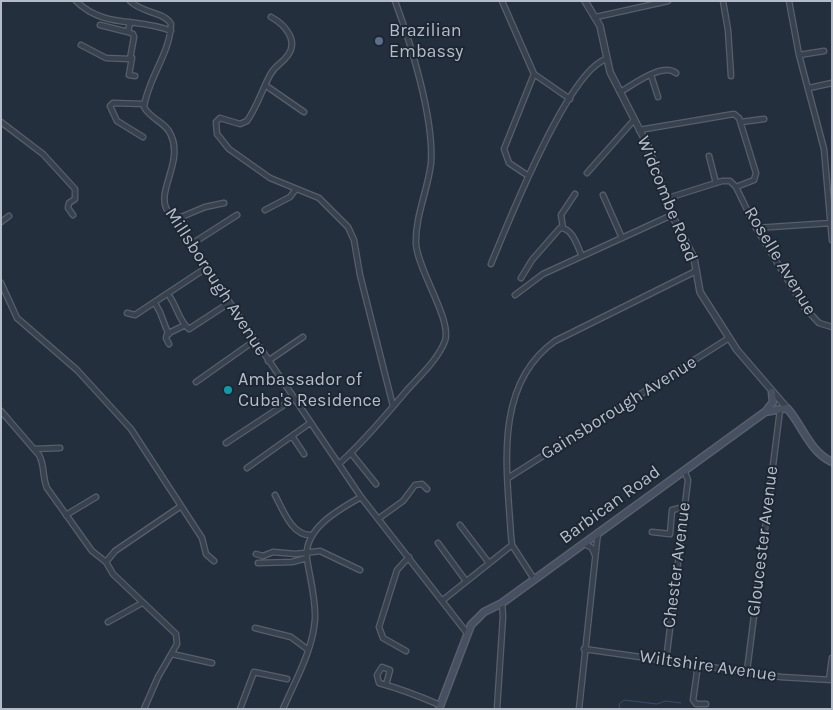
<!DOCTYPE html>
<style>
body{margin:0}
#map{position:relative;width:833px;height:710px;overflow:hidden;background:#242f3e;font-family:Karla,sans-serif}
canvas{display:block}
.frame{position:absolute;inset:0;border:2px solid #b4bcc9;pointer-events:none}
</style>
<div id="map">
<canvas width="833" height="710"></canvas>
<div class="frame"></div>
</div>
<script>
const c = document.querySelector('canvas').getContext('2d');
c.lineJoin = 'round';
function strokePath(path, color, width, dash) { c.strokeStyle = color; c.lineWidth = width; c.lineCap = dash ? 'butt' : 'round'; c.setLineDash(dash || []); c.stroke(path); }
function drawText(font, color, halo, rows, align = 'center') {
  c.font = font + ' Karla,sans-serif'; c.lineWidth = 4; c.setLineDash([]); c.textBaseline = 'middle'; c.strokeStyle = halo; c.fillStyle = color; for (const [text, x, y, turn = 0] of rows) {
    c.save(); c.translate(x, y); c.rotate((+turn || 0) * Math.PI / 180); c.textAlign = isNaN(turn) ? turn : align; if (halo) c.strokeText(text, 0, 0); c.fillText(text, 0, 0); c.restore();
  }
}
strokePath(new Path2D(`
 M620,709L619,704L624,700L657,704L666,701L681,703`), '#394c67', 1);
const minor = new Path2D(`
 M76,1C104,29 138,17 171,31
 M130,1C141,13 165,12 171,24C170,54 148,78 144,107C150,119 166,122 171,135C183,161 158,189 166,208L361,497L467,633
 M502,1L534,74
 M723,1L728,30L731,76
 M789,1L799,55L824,149L832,240
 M271,17C284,24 299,40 288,55C282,64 276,64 270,75C262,90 257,107 247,121L240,124L220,118L216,122L217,134L229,149L270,178L319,198L348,227L354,240L360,275L393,406
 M596,17L668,1
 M100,25L128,32
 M81,45L106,58L130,59L134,37L133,34L128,32L130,22
 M799,55L824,51
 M132,58L129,75L135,76
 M534,74L570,99
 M651,75L658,97
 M265,85L304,112
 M809,88L832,83
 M620,92C633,85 662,62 676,73
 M1,122L43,154L75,189V199L69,203L68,208L73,215
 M741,122L764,119
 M639,130L734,114L739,118L756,173L754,180L736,187L730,181H722L665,199
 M143,137L117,121L110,106L113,103L144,104
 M709,156L716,183
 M587,173L634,120
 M527,175L509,163L504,149L534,74
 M736,187L756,228L804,307L819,323L832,327
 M603,195L622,238
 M265,210L290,197L296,189
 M174,220L205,207L224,203
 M1,222L9,216
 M563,228L561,215L575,194
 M756,228L831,223
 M190,245L237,215
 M491,264C507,225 569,68 607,59
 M521,278L532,260L560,228C573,228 577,246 582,256
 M1,283L17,318L77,370L131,429L202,538L206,554L214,561
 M515,295L543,274L672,215
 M170,297C177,307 179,321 189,329L229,303
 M156,305C164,317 162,322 169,334
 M127,313L135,315L206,268
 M169,344L166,338L167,334L185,325
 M268,361L303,337
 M196,382L254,341
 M1,411L39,455C45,465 42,477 47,488L92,551L106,562L113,574L176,634L177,644L158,677L144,709
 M292,436L304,454
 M226,443L293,399
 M34,449L60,448
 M351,453L376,484
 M339,464C364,441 386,415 408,389C421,375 438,359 445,341C452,319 418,271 416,244C415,216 428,190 431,163C434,118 411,44 395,1
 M247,468L310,423
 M508,478L729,338
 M275,495C283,510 292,536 311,535
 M66,515L96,497
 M378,519L403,501L415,485L422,484L427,489
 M460,525L489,563
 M652,532L670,534L672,510L684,507
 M438,543L466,581
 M583,543L592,548L595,555
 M256,554L263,556L273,552L296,554L320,551L360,570
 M106,562L115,551L181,506
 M258,563L292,562L307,558
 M534,579L512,545L511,536C507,469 493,385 555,341L696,271
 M443,600L512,545
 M108,622L142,603
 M255,628L291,637L307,649
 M584,649L781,677L832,680
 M406,651L383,638L379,627L397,570L409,557
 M172,654L212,663
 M666,661L688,480L684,470
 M698,665L693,700L696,704H706
 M747,671L780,410
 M829,680L832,658
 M386,685L390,670L382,667L377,675L379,683C401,689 419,696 440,705
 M240,709L254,672L287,679
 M283,709C295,681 313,650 315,619C316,599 310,579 307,559C303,529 338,510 361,497
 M497,709L503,616L502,603
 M579,709L598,532`);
const tertiary = new Path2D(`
 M585,1L600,26L610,72L648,146L672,215L694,258L700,292L737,350L787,408`);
const secondary = new Path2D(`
 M766,411L773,402L772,392
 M439,709L471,625L484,612L502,603L765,412L787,408C803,426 809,451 832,462`);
strokePath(minor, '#565f6c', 7);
strokePath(tertiary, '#565f6c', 8);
strokePath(secondary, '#565f6c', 9);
strokePath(minor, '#38414e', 4.5);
strokePath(tertiary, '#38414e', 5.5);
strokePath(secondary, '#465061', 6);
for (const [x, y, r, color] of [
 [379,41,5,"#5c6f8a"],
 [228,390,5,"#0f9aa8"]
]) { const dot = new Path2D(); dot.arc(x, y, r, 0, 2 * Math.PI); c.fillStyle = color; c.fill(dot); strokePath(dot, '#1d2633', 2); }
drawText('18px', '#b4bcc9', '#1d2633', [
 ["Brazilian",389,31],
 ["Embassy",389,52],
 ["Ambassador of",238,380],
 ["Cuba's Residence",238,401]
], 'left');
drawText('18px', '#b4bcc9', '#1d2633', [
 ["Widcombe Road",667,199,68],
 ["Roselle Avenue",780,261,59],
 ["Millsborough Avenue",216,282,57],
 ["Gainsborough Avenue",619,408,-32],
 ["Barbican Road",610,505,-36],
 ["Gloucester Avenue",763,541,-83],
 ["Chester Avenue",677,565,-83],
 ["Wiltshire Avenue",708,666,8]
]);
</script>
